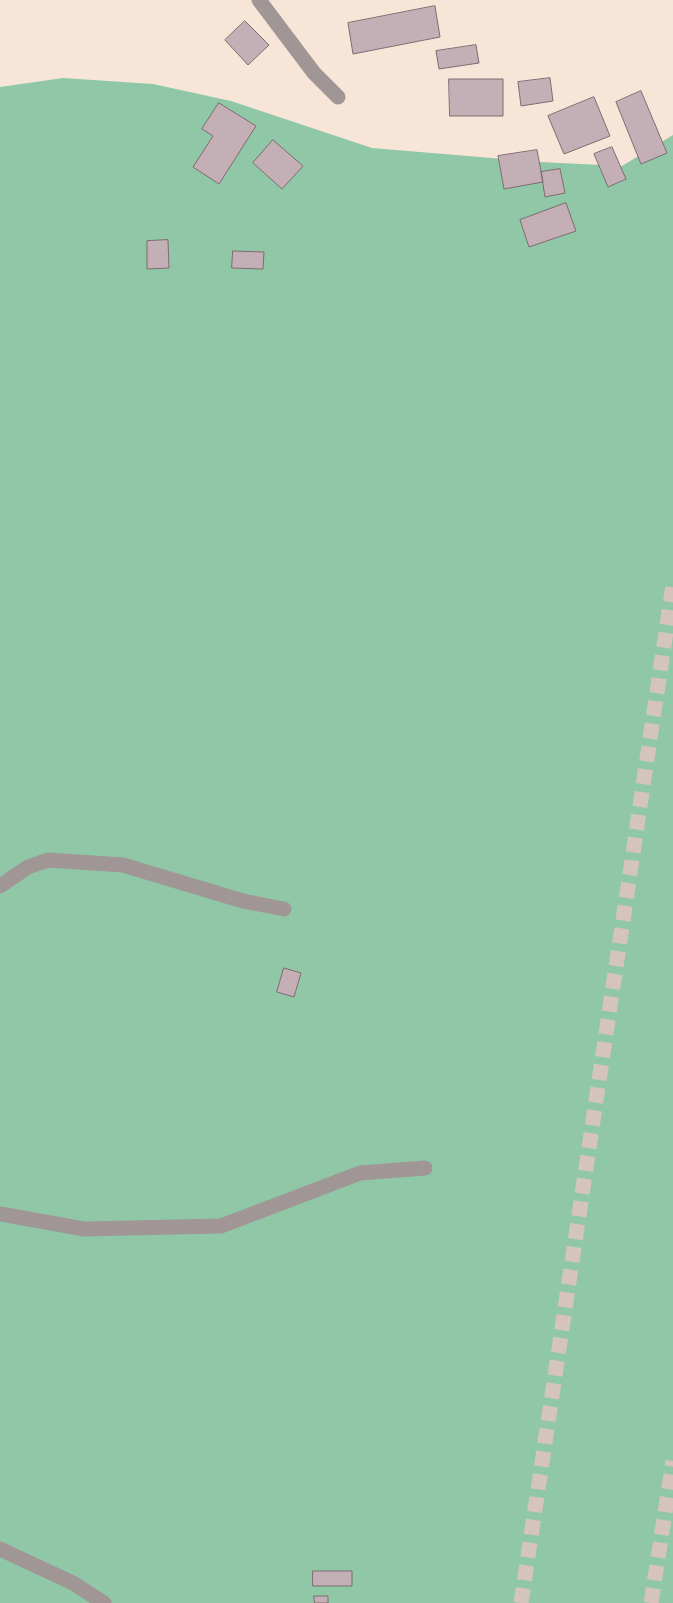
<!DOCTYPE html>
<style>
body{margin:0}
canvas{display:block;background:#f7e5d8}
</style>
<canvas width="673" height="1603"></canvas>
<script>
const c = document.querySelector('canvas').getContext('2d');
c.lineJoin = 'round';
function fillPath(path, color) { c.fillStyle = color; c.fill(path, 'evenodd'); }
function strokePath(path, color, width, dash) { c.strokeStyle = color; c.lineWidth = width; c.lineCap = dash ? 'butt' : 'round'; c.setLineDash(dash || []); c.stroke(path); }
fillPath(new Path2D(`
 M63,78L153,84L231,101L372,148L540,162L622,166L673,135V1603H0V87Z`), '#90c8a7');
const building = new Path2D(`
 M435,6L440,37L353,54L348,23Z
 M245,21L269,45L248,65L225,40Z
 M476,45L479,63L439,69L436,51Z
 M550,78L553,101L521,106L518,82Z
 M449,79H503V116H450Z
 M641,91L667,153L641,164L616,102Z
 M594,97L610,136L564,154L548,116Z
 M219,103L256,126L219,184L193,167L213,136L202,129Z
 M273,140L303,166L282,189L253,163Z
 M612,147L626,179L608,187L594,154Z
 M537,150L543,182L504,189L498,156Z
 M560,169L565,193L545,197L541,172Z
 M566,203L576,231L529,247L520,220Z
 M168,240L169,268L147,269V241Z
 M233,251L264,252L263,269L232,268Z
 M284,968L301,973L294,997L277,992Z
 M313,1571H352V1586H313Z
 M314,1596H328V1603H315Z`);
fillPath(building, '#c5afb6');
strokePath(building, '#7f6b71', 1);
strokePath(new Path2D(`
 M521,1603L673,585
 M651,1603L673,1461`), '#d4c4b9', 15, [15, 8]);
strokePath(new Path2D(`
 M259,0L314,73L338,97
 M0,886L28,867L48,860L123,865L243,901L284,909
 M0,1214L84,1229L221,1226L360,1173L425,1168
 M0,1549L73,1583L104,1603`), '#a09696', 15);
</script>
